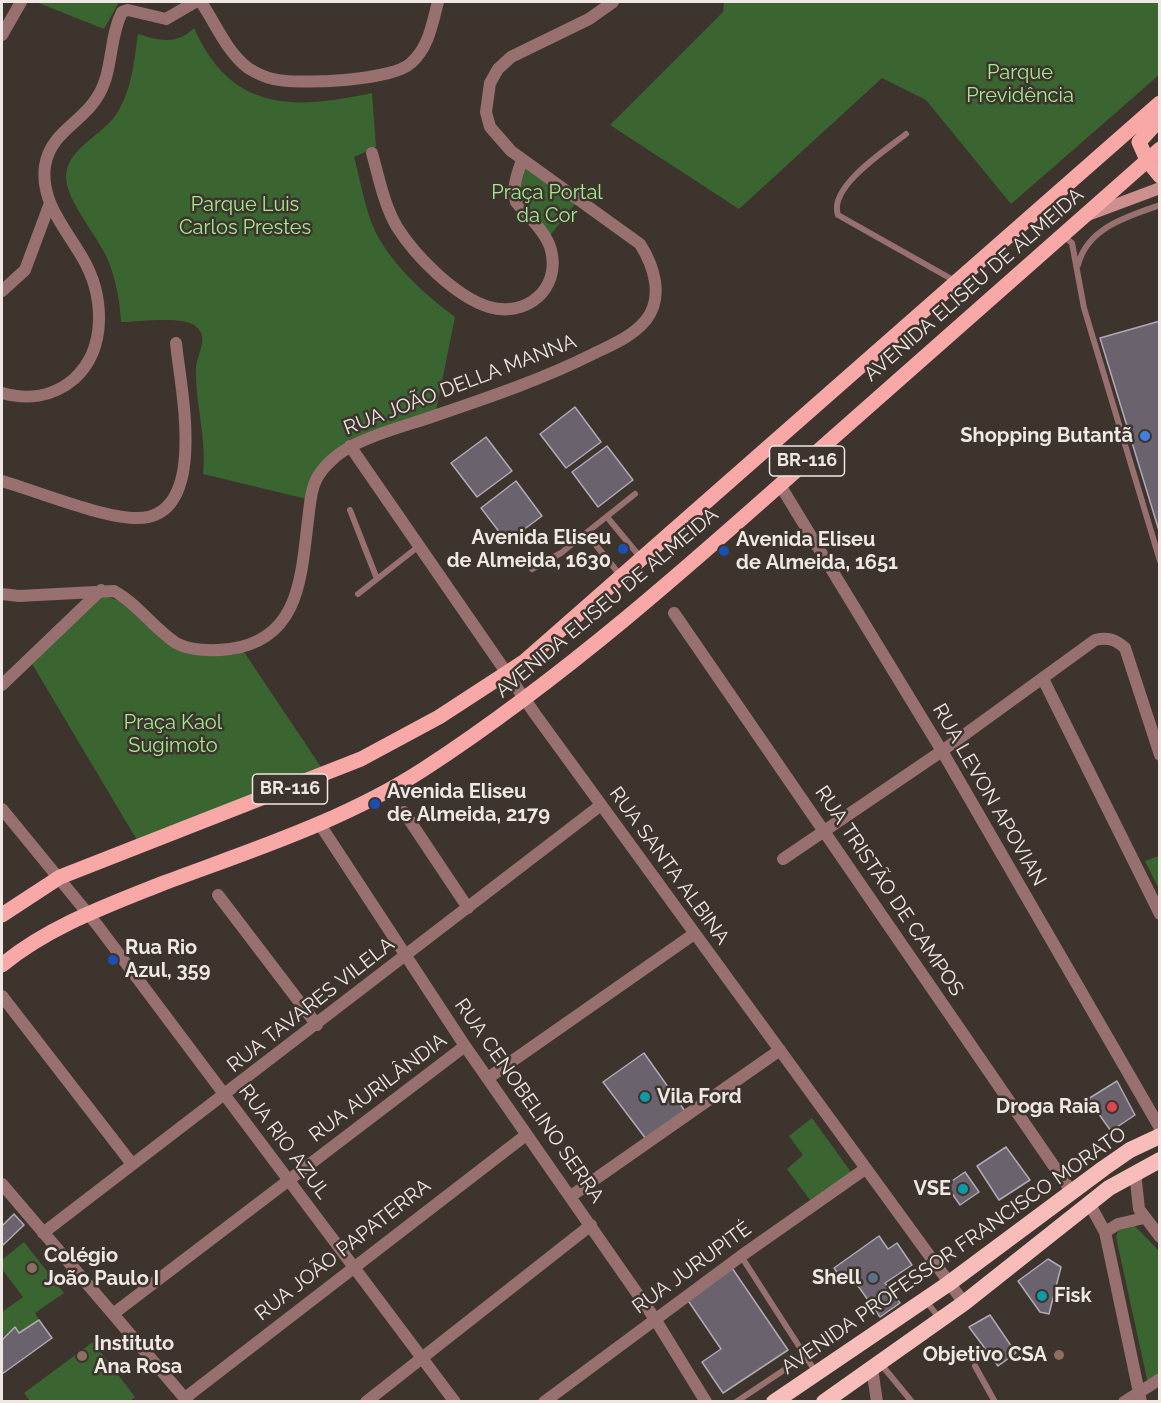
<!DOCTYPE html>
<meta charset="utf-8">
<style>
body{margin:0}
#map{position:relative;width:1161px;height:1403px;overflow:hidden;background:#3e342e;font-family:Raleway,sans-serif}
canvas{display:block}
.frame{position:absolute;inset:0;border:3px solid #eee7e3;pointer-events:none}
</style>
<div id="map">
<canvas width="1161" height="1403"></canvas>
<div class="frame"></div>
</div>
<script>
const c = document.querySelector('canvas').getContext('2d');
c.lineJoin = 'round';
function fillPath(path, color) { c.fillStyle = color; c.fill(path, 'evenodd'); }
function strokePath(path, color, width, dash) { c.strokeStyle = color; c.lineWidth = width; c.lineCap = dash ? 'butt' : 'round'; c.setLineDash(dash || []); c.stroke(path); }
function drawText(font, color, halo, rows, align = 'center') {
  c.font = font + ' Raleway,sans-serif'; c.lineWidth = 5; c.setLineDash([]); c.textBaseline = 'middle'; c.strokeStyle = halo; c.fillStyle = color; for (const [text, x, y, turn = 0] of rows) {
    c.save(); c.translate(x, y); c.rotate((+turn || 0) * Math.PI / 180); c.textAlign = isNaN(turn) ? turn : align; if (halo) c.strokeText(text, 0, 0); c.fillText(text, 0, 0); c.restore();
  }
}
fillPath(new Path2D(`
 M36,2H119L104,29Z
 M724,2H1159V75L1011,204L926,100L882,78L739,209L610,125L723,12Z
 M194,28C231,112 293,110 372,93L376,147L354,157C360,179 364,203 372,224C387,261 424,294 455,317L435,416L382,434L324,467L311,500L203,474C207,439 195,403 196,368C197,353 211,336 194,325C180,316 138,322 121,322C120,301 116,280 108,260C98,236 65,200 66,175C69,146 103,136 117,113C132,90 134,61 138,34C158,41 178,45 194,28Z
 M526,163L578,200L548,238L518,201L519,176Z
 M100,594L122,602L181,650L242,649L321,767L137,840L31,662Z
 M1159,856H1160L1159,889L1145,861Z
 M812,1118L851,1172L810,1200L787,1169L803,1155L789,1136Z
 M1132,1223L1159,1251V1381L1149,1388L1116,1237L1121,1224Z
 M24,1242L64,1293L35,1313L39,1320L19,1333L15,1327L4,1337L2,1334V1312L23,1297L2,1269V1260Z
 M93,1342L135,1397L129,1402L30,1401L24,1393Z`), '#3a6530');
const building = new Path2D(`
 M1160,321V534L1100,338Z
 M575,407L601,442L566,468L540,434Z
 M486,437L512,471L477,497L451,463Z
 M607,446L633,480L598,507L572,472Z
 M516,481L542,516L507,542L481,508Z
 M644,1053L685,1111L646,1139L603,1082Z
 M1117,1081L1135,1115L1111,1131L1088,1099Z
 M1006,1147L1030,1180L999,1200L977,1166Z
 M965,1172L979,1192L960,1205L946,1185Z
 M14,1214L24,1225L2,1246V1226Z
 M879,1236L888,1249L897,1243L912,1265L885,1283L900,1303L880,1317L851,1276L843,1281L834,1268Z
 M1048,1259L1061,1267L1049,1314L1040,1312L1018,1281Z
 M732,1268L788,1350L723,1393L702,1362L721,1349L687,1299Z
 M990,1315L1016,1353L998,1366L969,1327Z
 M39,1320L52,1338L2,1374V1340L15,1327L19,1333Z`);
fillPath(building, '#6a636d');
strokePath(building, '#b1a9b5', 1.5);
strokePath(new Path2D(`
 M906,134C886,150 828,187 838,215L955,281
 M1063,236L1072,243L1084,308L1160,561
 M1078,265C1087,228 1128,216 1160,205
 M350,510L377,579
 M607,517L641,558
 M587,534L620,575
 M532,569L561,553L635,494
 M358,594L419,546
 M741,1256L815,1371
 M926,1301L940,1319
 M880,1363L912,1402
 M975,1366L995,1402
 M736,1402L805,1356`), '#98706f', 6);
strokePath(new Path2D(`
 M201,2C216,24 226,51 248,68C256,73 264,77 273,79C299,85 392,81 411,63C429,47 432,24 438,2
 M2,35L21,2
 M372,153C379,178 384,205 397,227C415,256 456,297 489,307C526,318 561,289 551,250C547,233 527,215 516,202C512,186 517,175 522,160
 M2,291L25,270L50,203
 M2,393C27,400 53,397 74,379C108,348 104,294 82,257C66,229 40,202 45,166C50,133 80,124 96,99C114,73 108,40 122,12L128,10L166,19L195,2
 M350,446L535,714L964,1303
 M2,481C36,491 105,519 138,518C210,517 180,386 176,343
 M780,485L942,751L1160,1128
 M2,594L19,596L114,591C138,604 153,628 176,643C190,651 214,651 230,649C300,639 301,577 308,520C310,506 310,492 316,480C322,467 338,453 352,446C378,432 409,425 437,415C490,397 543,379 593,354C611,345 632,337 646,320C664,297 654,266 640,244L511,151L490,127L486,112L490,83L498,69L511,57L589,19L613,2
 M674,613L1071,1191
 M1043,679L1160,914
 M2,685L101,590
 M2,809L98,926L455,1402
 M404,812L468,908
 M319,823L465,1046L655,1319L706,1402
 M783,859L942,751L1095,640C1108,637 1115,639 1125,648L1160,755
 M218,895L317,1025
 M2,996L132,1164
 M488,1078L694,934
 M1135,1172L1139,1209L1160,1237
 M2,1184L188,1402
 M571,1196L780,1050
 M1089,1203L1105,1232L1141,1402
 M1105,1232L1118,1224L1144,1218
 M43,1233L601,805
 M113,1314L465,1046
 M872,1368L877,1402
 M185,1398L526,1135
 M366,1402L591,1225
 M544,1402L741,1256L865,1169
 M1124,1402L1160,1379`), '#98706f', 12);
strokePath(new Path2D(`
 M1088,215L1160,188`), '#ce908e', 12);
strokePath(new Path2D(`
 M1160,119L1139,142L1147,160L1160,176
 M2,915L60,877L361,759L439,717L525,661L1160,103
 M2,965C48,927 106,906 161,884C249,851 344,821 424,769C568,675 697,559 826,444C937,346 1049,248 1160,149`), '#f8a8a6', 15);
strokePath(new Path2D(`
 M774,1402L948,1284L1104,1168L1130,1150L1160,1136
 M824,1402L964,1303L1109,1188L1160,1160`), '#f8bcba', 16);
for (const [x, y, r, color] of [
 [1145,436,6,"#3f7fe0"],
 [623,549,6,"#1a4fb4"],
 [724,551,6,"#1a4fb4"],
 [375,804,6,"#1a4fb4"],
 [113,960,6,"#1a4fb4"],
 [645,1097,6,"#0f9aa8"],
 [1112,1107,6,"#e0444e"],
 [963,1189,6,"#0f9aa8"],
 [32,1268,6,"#8d6e63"],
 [873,1278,6,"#5c6f8a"],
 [1042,1296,6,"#0f9aa8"],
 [1059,1355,6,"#8d6e63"],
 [82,1356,6,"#8d6e63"]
]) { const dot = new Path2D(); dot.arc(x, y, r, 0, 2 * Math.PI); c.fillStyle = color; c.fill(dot); strokePath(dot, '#3e342e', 2); }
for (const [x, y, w] of [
 [807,461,75],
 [290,789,75]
]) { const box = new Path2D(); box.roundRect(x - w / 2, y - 15, w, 30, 4.5); c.fillStyle = '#3e342e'; c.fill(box); strokePath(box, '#eee7e3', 1.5); }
drawText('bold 18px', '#eee7e3', null, [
 ["BR-116",807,461],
 ["BR-116",290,789]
]);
drawText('20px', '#a1eb90', '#3e342e', [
 ["Parque",1020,73],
 ["Previdência",1020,96],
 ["Praça Portal",547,193],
 ["da Cor",547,216],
 ["Parque Luis",245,205],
 ["Carlos Prestes",245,228],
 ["Praça Kaol",173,723],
 ["Sugimoto",173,746]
]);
drawText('20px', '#eee7e3', '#3e342e', [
 ["AVENIDA ELISEU DE ALMEIDA",974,285,-41],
 ["RUA JOÃO DELLA MANNA",460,385,-21],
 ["AVENIDA ELISEU DE ALMEIDA",607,603,-40],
 ["RUA LEVON APOVIAN",989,795,60],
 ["RUA SANTA ALBINA",669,866,54],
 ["RUA TRISTÃO DE CAMPOS",889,891,56],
 ["RUA TAVARES VILELA",311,1005,-38],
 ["RUA AURILÂNDIA",378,1088,-37],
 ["RUA CENOBELINO SERRA",529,1101,55],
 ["RUA RIO AZUL",284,1142,53],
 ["RUA JOÃO PAPATERRA",343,1250,-38],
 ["AVENIDA PROFESSOR FRANCISCO MORATO",954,1251,-35],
 ["RUA JURUPITÉ",692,1268,-36]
]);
drawText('bold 20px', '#eee7e3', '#3e342e', [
 ["Shopping Butantã",1133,436,"right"],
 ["Avenida Eliseu",611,538,"right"],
 ["de Almeida, 1630",611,561,"right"],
 ["Avenida Eliseu",736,540],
 ["de Almeida, 1651",736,563],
 ["Avenida Eliseu",387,792],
 ["de Almeida, 2179",387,815],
 ["Rua Rio",125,948],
 ["Azul, 359",125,971],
 ["Vila Ford",657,1097],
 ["Droga Raia",1100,1107,"right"],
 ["VSE",951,1189,"right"],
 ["Colégio",44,1256],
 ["João Paulo I",44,1279],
 ["Shell",861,1278,"right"],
 ["Fisk",1054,1296],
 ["Instituto",94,1344],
 ["Ana Rosa",94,1367],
 ["Objetivo CSA",1047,1355,"right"]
], 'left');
</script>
